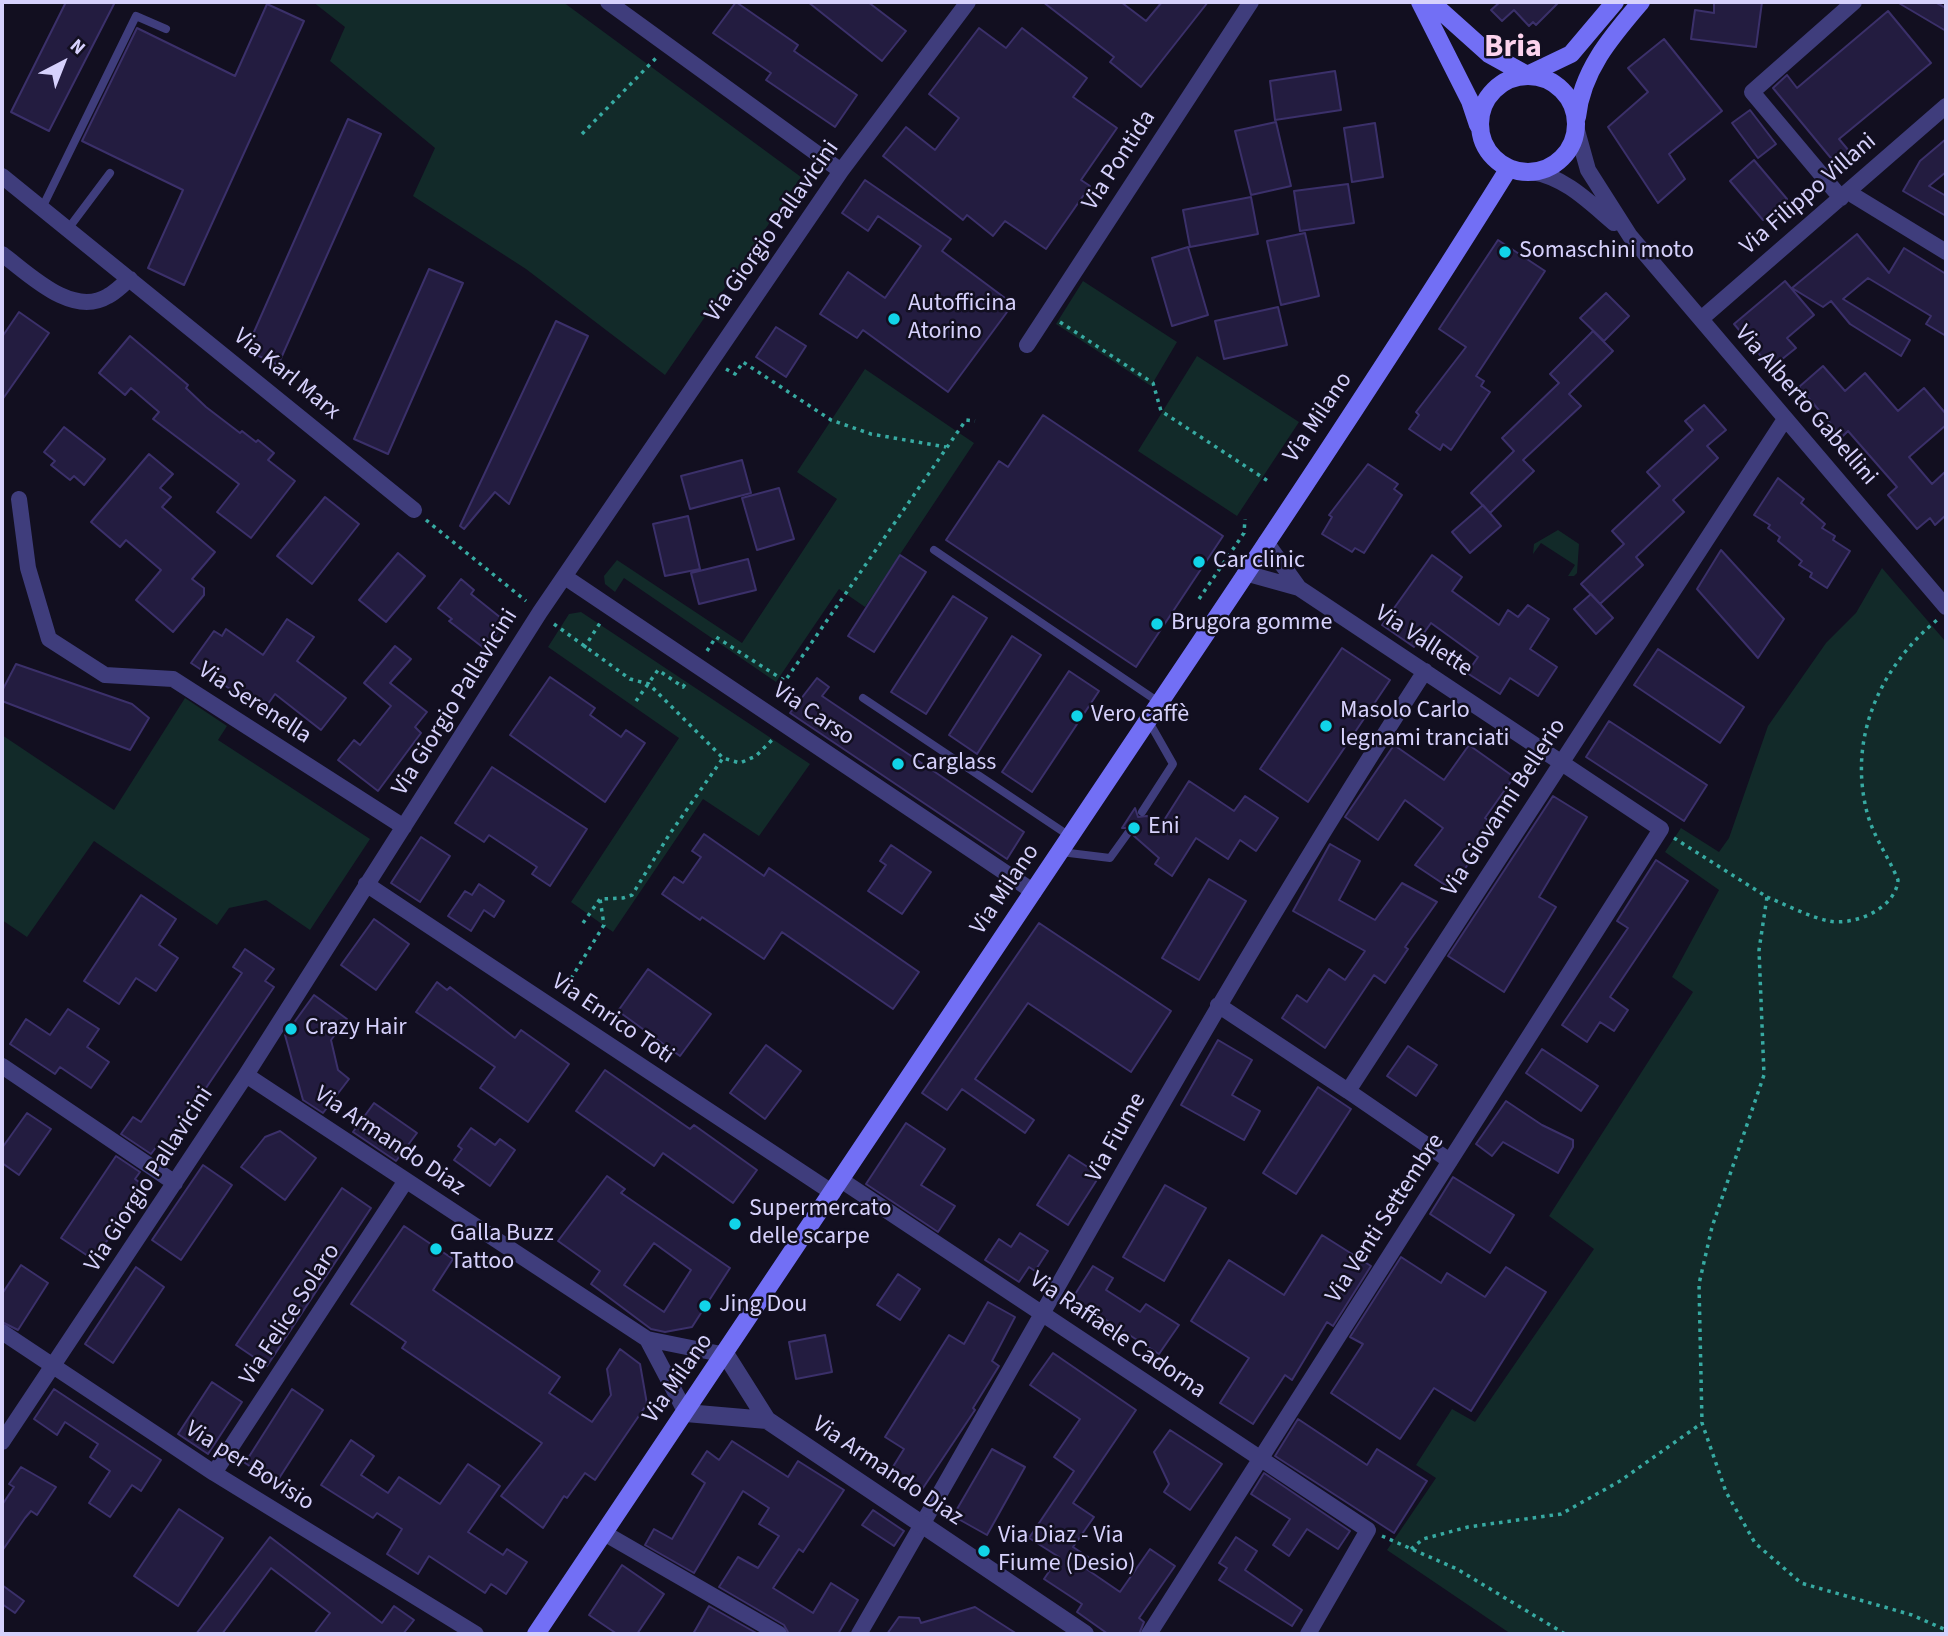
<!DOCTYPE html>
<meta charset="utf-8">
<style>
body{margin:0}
#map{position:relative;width:1948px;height:1636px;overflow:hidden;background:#120f20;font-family:"Source Sans 3",sans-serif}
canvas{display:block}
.frame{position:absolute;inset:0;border:4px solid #d6d1fc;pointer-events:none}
.north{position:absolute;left:28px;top:28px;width:70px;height:70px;-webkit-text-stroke:5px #120f20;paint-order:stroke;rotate:42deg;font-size:19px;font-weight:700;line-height:28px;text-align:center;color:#d6d1fc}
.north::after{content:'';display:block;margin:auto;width:24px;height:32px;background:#d6d1fc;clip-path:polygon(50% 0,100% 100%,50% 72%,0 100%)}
</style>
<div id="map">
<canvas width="1948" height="1636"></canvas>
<div class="frame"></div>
<div class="north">N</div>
</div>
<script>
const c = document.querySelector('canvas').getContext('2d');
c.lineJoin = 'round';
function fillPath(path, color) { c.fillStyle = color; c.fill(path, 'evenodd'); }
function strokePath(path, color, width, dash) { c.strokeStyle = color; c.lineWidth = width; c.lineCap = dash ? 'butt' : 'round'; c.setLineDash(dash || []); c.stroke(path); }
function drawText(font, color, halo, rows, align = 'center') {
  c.font = font + ' "Source Sans 3",sans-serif'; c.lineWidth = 5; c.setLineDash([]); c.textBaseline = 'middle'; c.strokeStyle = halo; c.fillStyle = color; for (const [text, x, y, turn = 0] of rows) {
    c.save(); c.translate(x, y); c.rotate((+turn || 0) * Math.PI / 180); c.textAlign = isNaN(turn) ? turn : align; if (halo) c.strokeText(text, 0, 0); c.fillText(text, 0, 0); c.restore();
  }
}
fillPath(new Path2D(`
 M313,2H563L801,177L665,375L526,269L413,196L435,148L330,61L345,27Z
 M1083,281L1177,342L1151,386L1056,324Z
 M1197,356L1299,422L1237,516L1138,451Z
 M865,369L974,443L865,607L839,589L776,682L624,578L615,592L605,584L604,576L617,560L742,643L837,499L797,472Z
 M1558,530L1579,544L1577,573L1574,576H1568L1575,565L1541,543L1533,554L1534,544Z
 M1882,568L1946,642V1634H1511L1387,1550L1436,1478L1416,1465L1452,1409L1475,1422L1594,1249L1549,1216L1693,992L1672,977L1719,890L1665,852L1681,828L1719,852L1729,838L1768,726L1826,643L1856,613Z
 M581,612L810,764L759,836L703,799L613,932L571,902L679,738L548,647L569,614Z
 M185,698L227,726L218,740L370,839L310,930L266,900L229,908L217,925L94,841L27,937L2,920V735L114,810Z`), '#122a29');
const building = new Path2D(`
 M66,2H115L49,131L11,112Z
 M736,2L798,45L794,51L857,95L835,127L766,80L771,73L713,33Z
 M808,2H868L906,31L882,61Z
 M1043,2H1121L1146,21L1162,2H1208L1141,87L1110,62L1114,57Z
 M1500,2H1559L1536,25L1533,22L1529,26L1514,10L1502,21L1491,10Z
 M1714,2H1762L1756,47L1691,39L1695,10L1714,13Z
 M1897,2H1935L1946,8V31Z
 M267,4L304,21L184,285L148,268L183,190L82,141L137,28L235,76Z
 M1888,11L1931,63L1839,139L1849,151L1835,163L1773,88L1787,75L1797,88Z
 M979,28L1006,48L1022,28L1087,78L1073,97L1117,128L1081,180L1090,186L1046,249L1005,221L993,236L967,215L963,220L883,156L906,127L935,150L959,118L929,94Z
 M1664,39L1722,111L1669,154L1685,179L1658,203L1608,127L1648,92L1628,68Z
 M1335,71L1341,110L1275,120L1270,81Z
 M1750,110L1776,144L1758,158L1732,123Z
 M348,119L381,134L278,365L246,350Z
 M1276,122L1291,186L1251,195L1235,131Z
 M1375,123L1383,177L1352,182L1344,128Z
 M1946,139V172L1929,186L1946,196V216L1903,191L1920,161Z
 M1754,160L1787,199L1763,220L1730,181Z
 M865,180L951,239L942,251L1013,304L948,392L863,330L857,338L820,314L848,272L885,298L921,246L878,216L868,231L842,213Z
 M1348,184L1354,223L1300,231L1294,191Z
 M1251,197L1258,234L1190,247L1183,210Z
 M1305,233L1319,296L1281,305L1267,241Z
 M1857,234L1889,273L1904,248L1946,274V336L1926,324L1931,316L1868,278L1843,299L1910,340L1901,356L1850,324L1831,301L1823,307L1792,288Z
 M1498,240L1545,271L1476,376L1484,381L1481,386L1490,392L1451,450L1443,444L1440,450L1409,429L1419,415L1416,412L1466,347L1439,329Z
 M1188,247L1208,315L1172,326L1152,258Z
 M429,269L463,283L388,454L354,439Z
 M1785,281L1814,315L1787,338L1796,348L1771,368L1734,324Z
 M1606,293L1629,316L1604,341L1580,318Z
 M1278,307L1287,345L1224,359L1215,321Z
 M19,312L49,333L2,400V337Z
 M556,321L588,336L509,504L495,492L464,529L460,526Z
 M776,327L806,346L786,377L756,357Z
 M1593,331L1613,351L1569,394L1581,406L1523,460L1534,471L1490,513L1471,493L1514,451L1502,438L1559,383L1550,374Z
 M130,336L188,385L186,388L206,407L240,433L242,431L256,442L258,440L274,453L268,460L295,481L251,538L217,512L239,484L153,419L159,412L131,388L125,395L99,373Z
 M1823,366L1845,391L1865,373L1898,411L1924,388L1946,414V425L1909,457L1932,484L1946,471V515L1935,525L1930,518L1917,529L1888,495L1897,487L1848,431L1842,437L1799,387Z
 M1704,405L1726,430L1707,446L1718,458L1673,500L1684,512L1636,557L1643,565L1600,604L1581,584L1624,544L1612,531L1660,486L1647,472L1693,430L1685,421Z
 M1043,415L1223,536L1136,667L946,540L999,461L1008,467Z
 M64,427L105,459L84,485L74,476L70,480L51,465L55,461L44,452Z
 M149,454L173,474L160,488L171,497L162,507L215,552L192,579L204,588V595L173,632L136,600L161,570L126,540L120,547L91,522Z
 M742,460L751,493L690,509L681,476Z
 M1368,464L1398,484L1394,489L1402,495L1364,553L1355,548L1352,552L1322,534L1332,517L1329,515Z
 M1778,478L1804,499L1801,503L1825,524L1822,528L1835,536L1833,540L1850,551L1827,588L1810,577L1812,573L1799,565L1802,561L1778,541L1780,537L1768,528L1770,525L1754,515Z
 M779,488L794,539L757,550L742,498Z
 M325,497L359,524L312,584L277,556Z
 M1483,505L1501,526L1470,553L1452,532Z
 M688,516L700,569L665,576L653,524Z
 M1721,550L1784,619L1758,658L1697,589Z
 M398,553L425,576L386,622L359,600Z
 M900,555L926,572L874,652L848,636Z
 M1432,555L1462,577L1452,591L1499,625L1508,610L1518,617L1528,605L1549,619L1530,649L1557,667L1538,696L1510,678L1500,694L1467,673L1478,657L1431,623L1414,647L1382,625Z
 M748,559L756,590L699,604L691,573Z
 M461,579L474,590L471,594L506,622L485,649L449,621L452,619L438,608Z
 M1591,594L1613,618L1596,634L1574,609Z
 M953,596L987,618L926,714L891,692Z
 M287,619L314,637L297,661L346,698L321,730L275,694L263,711L191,663L214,631L222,636L226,629L263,655Z
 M1012,636L1041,655L977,754L949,735Z
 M395,646L411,659L390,683L427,712L415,727L421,733L378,791L338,760L354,740L360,745L391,706L364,683Z
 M1342,648L1390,680L1308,802L1260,769Z
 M1658,649L1744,707L1720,743L1634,685Z
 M16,664L132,704L149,718L130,750L2,701V691Z
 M1069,671L1099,691L1032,792L1002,772Z
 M550,677L595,708L590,715L621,737L626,730L645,743L605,802L510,735Z
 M817,678L829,687L822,696L1024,832L1007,859L790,713Z
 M1609,721L1707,785L1684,821L1586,757Z
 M1394,745L1444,780L1469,745L1514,777L1485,818L1495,825L1451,889L1415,865L1443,828L1405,800L1378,840L1345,817Z
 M492,767L587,829L550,886L532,874L537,867L489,835L484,842L455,823Z
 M1189,781L1234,811L1245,796L1278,818L1256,851L1240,840L1228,859L1196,838L1172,876L1155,864L1159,858L1134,836L1132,828H1122L1135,808L1138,817L1147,816L1161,825Z
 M1553,796L1587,817L1539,897L1556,907L1504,992L1448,956Z
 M704,834L764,876L769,868L919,972L893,1009L782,932L764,959L702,917L700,920L662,894L674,877L683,883L701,857L692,851Z
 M421,837L450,856L420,902L391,883Z
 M1330,844L1360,861L1339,900L1375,920L1402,883L1437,902L1405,947L1408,949L1385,983L1374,975L1325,1048L1282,1018L1297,995L1307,1002L1329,969L1345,980L1365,951L1293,911Z
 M891,845L931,872L902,914L868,891L886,865L880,861Z
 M1656,860L1688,881L1610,997L1628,1010L1614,1031L1600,1022L1587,1042L1562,1025L1628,928L1617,921Z
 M1209,879L1246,901L1199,980L1162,958Z
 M479,884L504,901L494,917L484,910L471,931L448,916L465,891L472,895Z
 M141,895L176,919L159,945L178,958L156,991L136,978L119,1004L84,981Z
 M374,919L409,944L376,990L341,965Z
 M1039,923L1171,1011L1131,1072L1028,1003L975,1079L1034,1120L1025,1133L962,1089L947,1110L922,1093Z
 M245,949L274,969L265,981L274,987L167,1146L160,1142L151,1154L121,1134L133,1117L141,1122L242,973L233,967Z
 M648,969L711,1014L680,1056L618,1011Z
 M437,982L447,990L450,987L515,1038L521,1030L569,1064L528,1122L480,1088L495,1067L416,1012Z
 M314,995L347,1019L331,1040L338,1070L349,1079L323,1113L303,1100L285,1035Z
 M68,1009L99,1029L87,1047L109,1062L91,1088L60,1067L55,1074L10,1044L26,1019L50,1035Z
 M1218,1040L1252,1060L1232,1095L1260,1111L1244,1140L1181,1105Z
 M766,1045L801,1071L765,1119L730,1093Z
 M1408,1046L1437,1065L1416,1096L1387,1076Z
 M1542,1049L1598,1086L1581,1111L1526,1073Z
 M605,1070L690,1129L694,1125L757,1170L733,1203L663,1153L654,1166L576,1111Z
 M1318,1087L1351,1109L1296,1194L1263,1173Z
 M1506,1101L1542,1125L1573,1140V1147L1558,1173L1503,1142L1492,1156L1476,1144Z
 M374,1103L417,1133L396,1161L353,1132Z
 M27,1113L51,1129L19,1175L2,1163V1148Z
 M906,1123L945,1149L921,1185L955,1206L938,1232L866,1184Z
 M471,1128L495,1145L500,1139L515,1150L490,1186L454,1160L462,1149L458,1146Z
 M280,1131L316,1158L285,1200L241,1167L265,1137Z
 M1069,1155L1100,1175L1068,1225L1037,1205Z
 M116,1156L140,1172L135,1179L144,1186L94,1260L61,1238Z
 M203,1165L232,1185L181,1260L152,1240Z
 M607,1176L625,1189L621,1193L730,1268L692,1327L665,1332L651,1329L591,1284L600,1271L558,1241ZM654,1243L691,1270L664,1312L624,1285Z
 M1453,1177L1514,1215L1490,1253L1430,1214Z
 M1165,1185L1206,1208L1164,1281L1123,1257Z
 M342,1188L371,1208L267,1366L236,1345Z
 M404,1226L453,1259L433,1290L560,1377L549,1393L592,1422L611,1395L607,1369L620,1349L640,1364L647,1404L595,1480L585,1473L567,1498L564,1496L543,1528L501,1496L542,1443L402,1348L406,1342L351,1304Z
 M1020,1233L1048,1251L1035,1271L1029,1267L1019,1282L985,1260L999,1239L1011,1247Z
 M1322,1235L1371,1266L1333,1326L1327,1322L1292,1380L1285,1375L1253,1424L1220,1403L1249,1358L1191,1321L1229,1260L1284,1295Z
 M1401,1257L1441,1283L1447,1273L1485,1297L1506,1267L1546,1292L1471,1411L1434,1388L1400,1439L1331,1393L1363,1344L1350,1337Z
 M21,1265L48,1283L18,1330L2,1322V1294Z
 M1093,1266L1113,1278L1106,1290L1140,1312L1146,1304L1179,1325L1159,1354L1106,1320L1101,1328L1067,1307Z
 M136,1267L164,1287L113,1363L85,1344Z
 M898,1274L920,1289L900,1320L877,1305Z
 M988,1302L1015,1317L992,1361L999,1366L973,1408L975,1410L917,1497L886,1478L904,1449L885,1437L949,1335L964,1344Z
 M825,1335L832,1372L796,1379L789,1342Z
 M1053,1353L1136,1410L1073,1503L1094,1517L1073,1547L1091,1559L1085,1568L1120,1592L1150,1549L1175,1566L1139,1618L1144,1622L1139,1634H1108L1077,1612L1082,1604L1044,1579L1059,1557L1029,1538L1074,1471L1054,1457L1080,1419L1030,1385Z
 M212,1382L242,1402L208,1454L178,1434Z
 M54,1389L161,1460L141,1491L132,1485L110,1517L89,1503L110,1471L90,1457L98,1444L65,1422L57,1435L34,1419Z
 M292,1389L323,1410L276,1483L245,1463Z
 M1298,1419L1367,1465L1377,1449L1427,1481L1394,1533L1275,1456Z
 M1170,1430L1222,1464L1190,1510L1164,1492L1169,1484L1154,1452Z
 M351,1440L374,1456L361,1475L388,1493L399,1477L440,1504L468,1464L500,1486L468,1532L503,1555L507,1549L527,1562L506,1594L491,1584L485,1593L429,1556L418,1574L387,1554L402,1529L377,1513L373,1518L321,1485Z
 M732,1441L788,1477L798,1461L844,1490L803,1552L799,1549L773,1588L813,1613L831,1583L858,1600L838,1634H789L784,1625L719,1587L738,1557L758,1568L779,1536L759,1524L769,1508L743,1491L694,1573L645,1545L654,1529L672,1539L705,1483L692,1474L707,1451L719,1460Z
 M992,1449L1025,1467L987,1535L953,1516Z
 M21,1467L56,1487L37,1515L31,1511L25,1518L2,1551V1505L14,1487L9,1484Z
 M1264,1473L1350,1531L1338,1549L1307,1529L1289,1556L1273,1545L1290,1519L1251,1494Z
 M179,1509L223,1538L178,1606L134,1576Z
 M873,1510L904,1531L894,1546L862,1525Z
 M270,1537L382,1623L394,1606L414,1620L403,1634H314L330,1613L271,1568L222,1634H196Z
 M1236,1537L1257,1551L1245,1570L1302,1610L1292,1626L1219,1580L1227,1568L1219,1563Z
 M622,1565L664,1594L637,1634H617L589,1615Z
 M2,1585L24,1601L15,1613L2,1604Z
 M709,1606L758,1634H693Z
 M975,1607L1017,1634H887L899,1617L919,1618L921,1623Z`);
fillPath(building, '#231c40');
strokePath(building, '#3b306a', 2);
strokePath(new Path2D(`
 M582,134L657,57
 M1060,322L1153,383L1161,411L1268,481
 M726,369L735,374L743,362L831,420L871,434L946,447
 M426,520L526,601
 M1199,599L1244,533L1245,519
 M554,624L630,679L649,684L723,758L740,763L756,756L774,738
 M584,648L600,623
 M707,651L716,637L785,681L959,430L966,420L975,421
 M636,701L658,670L683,687L687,681
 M1674,838L1767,897L1759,950L1764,1075L1712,1227L1699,1284L1702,1423L1726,1492L1755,1543L1801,1583L1912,1615L1946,1630
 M1767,897C1787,905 1809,917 1829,921C1855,926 1896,908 1898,880C1889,858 1875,839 1868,816C1847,741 1878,669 1937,620
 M583,923L600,899L623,898L632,895L669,835L723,758
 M562,993L604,925L600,899
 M1382,1536L1457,1569L1565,1634
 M1411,1549L1423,1539L1468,1527L1561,1514L1620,1481L1702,1423`), '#37aaa2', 3.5, [3.5, 5]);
strokePath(new Path2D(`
 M42,208L136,16L166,29
 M68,229L110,173
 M934,550L1160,703
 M863,698L1071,837
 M1142,812L1173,764L1148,720
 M1061,852L1110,858L1128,833`), '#3f3d7c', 8);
strokePath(new Path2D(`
 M608,2L841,171
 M1576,127L1588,170L1630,236L1946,607
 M1532,172C1565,177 1589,202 1614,223
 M2,176L414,510
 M1848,192L1946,252
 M1841,198L1752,92L1854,2
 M2,254C29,274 72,318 108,296C116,292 123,284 130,279
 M1701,319L1946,106
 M1027,345L1251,2
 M19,499L28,568L49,639L105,675L173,679L404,827
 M1245,573L1299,588
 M565,577L1034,892
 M366,884L833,1193
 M1218,1005L1348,1091L1785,419
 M2,1066L175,1183
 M246,1075L647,1339L726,1355
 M1348,1091L1450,1161
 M841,1180L1368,1530L1308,1634
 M2,1332L214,1473L476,1634
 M647,1339L686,1413
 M2,1442L246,1075L540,612L841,171L968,2
 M214,1473L405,1182
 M604,1533L779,1634
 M859,1634C1046,1312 1222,984 1425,671
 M1149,1634L1661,829L1299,588L1266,542`), '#3f3d7c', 16);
strokePath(new Path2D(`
 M726,1355L767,1420L1085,1634
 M686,1413L767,1420`), '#3f3d7c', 18);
strokePath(new Path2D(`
 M1420,2L1470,101L1478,125
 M1431,2L1489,54L1527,75L1571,54L1615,2
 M1480 124a48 48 0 1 1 96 0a48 48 0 1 1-96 0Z
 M1577,117C1582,70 1612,36 1641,2
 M536,1634C741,1332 942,1027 1146,723C1269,540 1392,356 1509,168`), '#726ff5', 18);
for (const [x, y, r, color] of [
 [1505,252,7,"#11d4e8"],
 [894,319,7,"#11d4e8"],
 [1199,562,7,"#11d4e8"],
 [1157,624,7,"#11d4e8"],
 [1077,716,7,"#11d4e8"],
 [1326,726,7,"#11d4e8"],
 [898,764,7,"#11d4e8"],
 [1134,828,7,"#11d4e8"],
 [291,1029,7,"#11d4e8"],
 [735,1224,7,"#11d4e8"],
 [436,1249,7,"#11d4e8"],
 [705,1306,7,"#11d4e8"],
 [984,1551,7,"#11d4e8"]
]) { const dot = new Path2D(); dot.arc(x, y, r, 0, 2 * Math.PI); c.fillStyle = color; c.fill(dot); strokePath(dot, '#120f20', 2.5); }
drawText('24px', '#d6d1fc', '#120f20', [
 ["Via Pontida",1120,161,-57],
 ["Via Filippo Villani",1809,195,-41],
 ["Via Giorgio Pallavicini",773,232,-55],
 ["Via Karl Marx",286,375,39],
 ["Via Alberto Gabellini",1805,406,49],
 ["Via Milano",1319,418,-56],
 ["Via Vallette",1423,642,33],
 ["Via Giorgio Pallavicini",456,703,-58],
 ["Via Serenella",254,704,33],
 ["Via Carso",813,715,34],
 ["Via Giovanni Bellerio",1505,808,-57],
 ["Via Milano",1006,890,-56],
 ["Via Enrico Toti",612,1020,34],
 ["Via Fiume",1117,1138,-61],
 ["Via Armando Diaz",389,1142,34],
 ["Via Giorgio Pallavicini",150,1180,-57],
 ["Via Venti Settembre",1386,1219,-57],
 ["Via Felice Solaro",291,1315,-57],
 ["Via Raffaele Cadorna",1117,1336,34],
 ["Via Milano",679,1379,-55],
 ["Via per Bovisio",249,1467,32],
 ["Via Armando Diaz",887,1472,34]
]);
drawText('24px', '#d6d1fc', '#120f20', [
 ["Somaschini moto",1519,252],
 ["Autofficina",908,305],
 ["Atorino",908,333],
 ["Car clinic",1213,562],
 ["Brugora gomme",1171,624],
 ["Masolo Carlo",1340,712],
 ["legnami tranciati",1340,740],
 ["Vero caffè",1091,716],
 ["Carglass",912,764],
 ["Eni",1148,828],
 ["Crazy Hair",305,1029],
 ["Supermercato",749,1210],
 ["delle scarpe",749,1238],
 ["Galla Buzz",450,1235],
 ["Tattoo",450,1263],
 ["Jing Dou",719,1306],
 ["Via Diaz - Via",998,1537],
 ["Fiume (Desio)",998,1565]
], 'left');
drawText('bold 32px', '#fcd3ed', '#120f20', [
 ["Bria",1513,49]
]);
</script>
